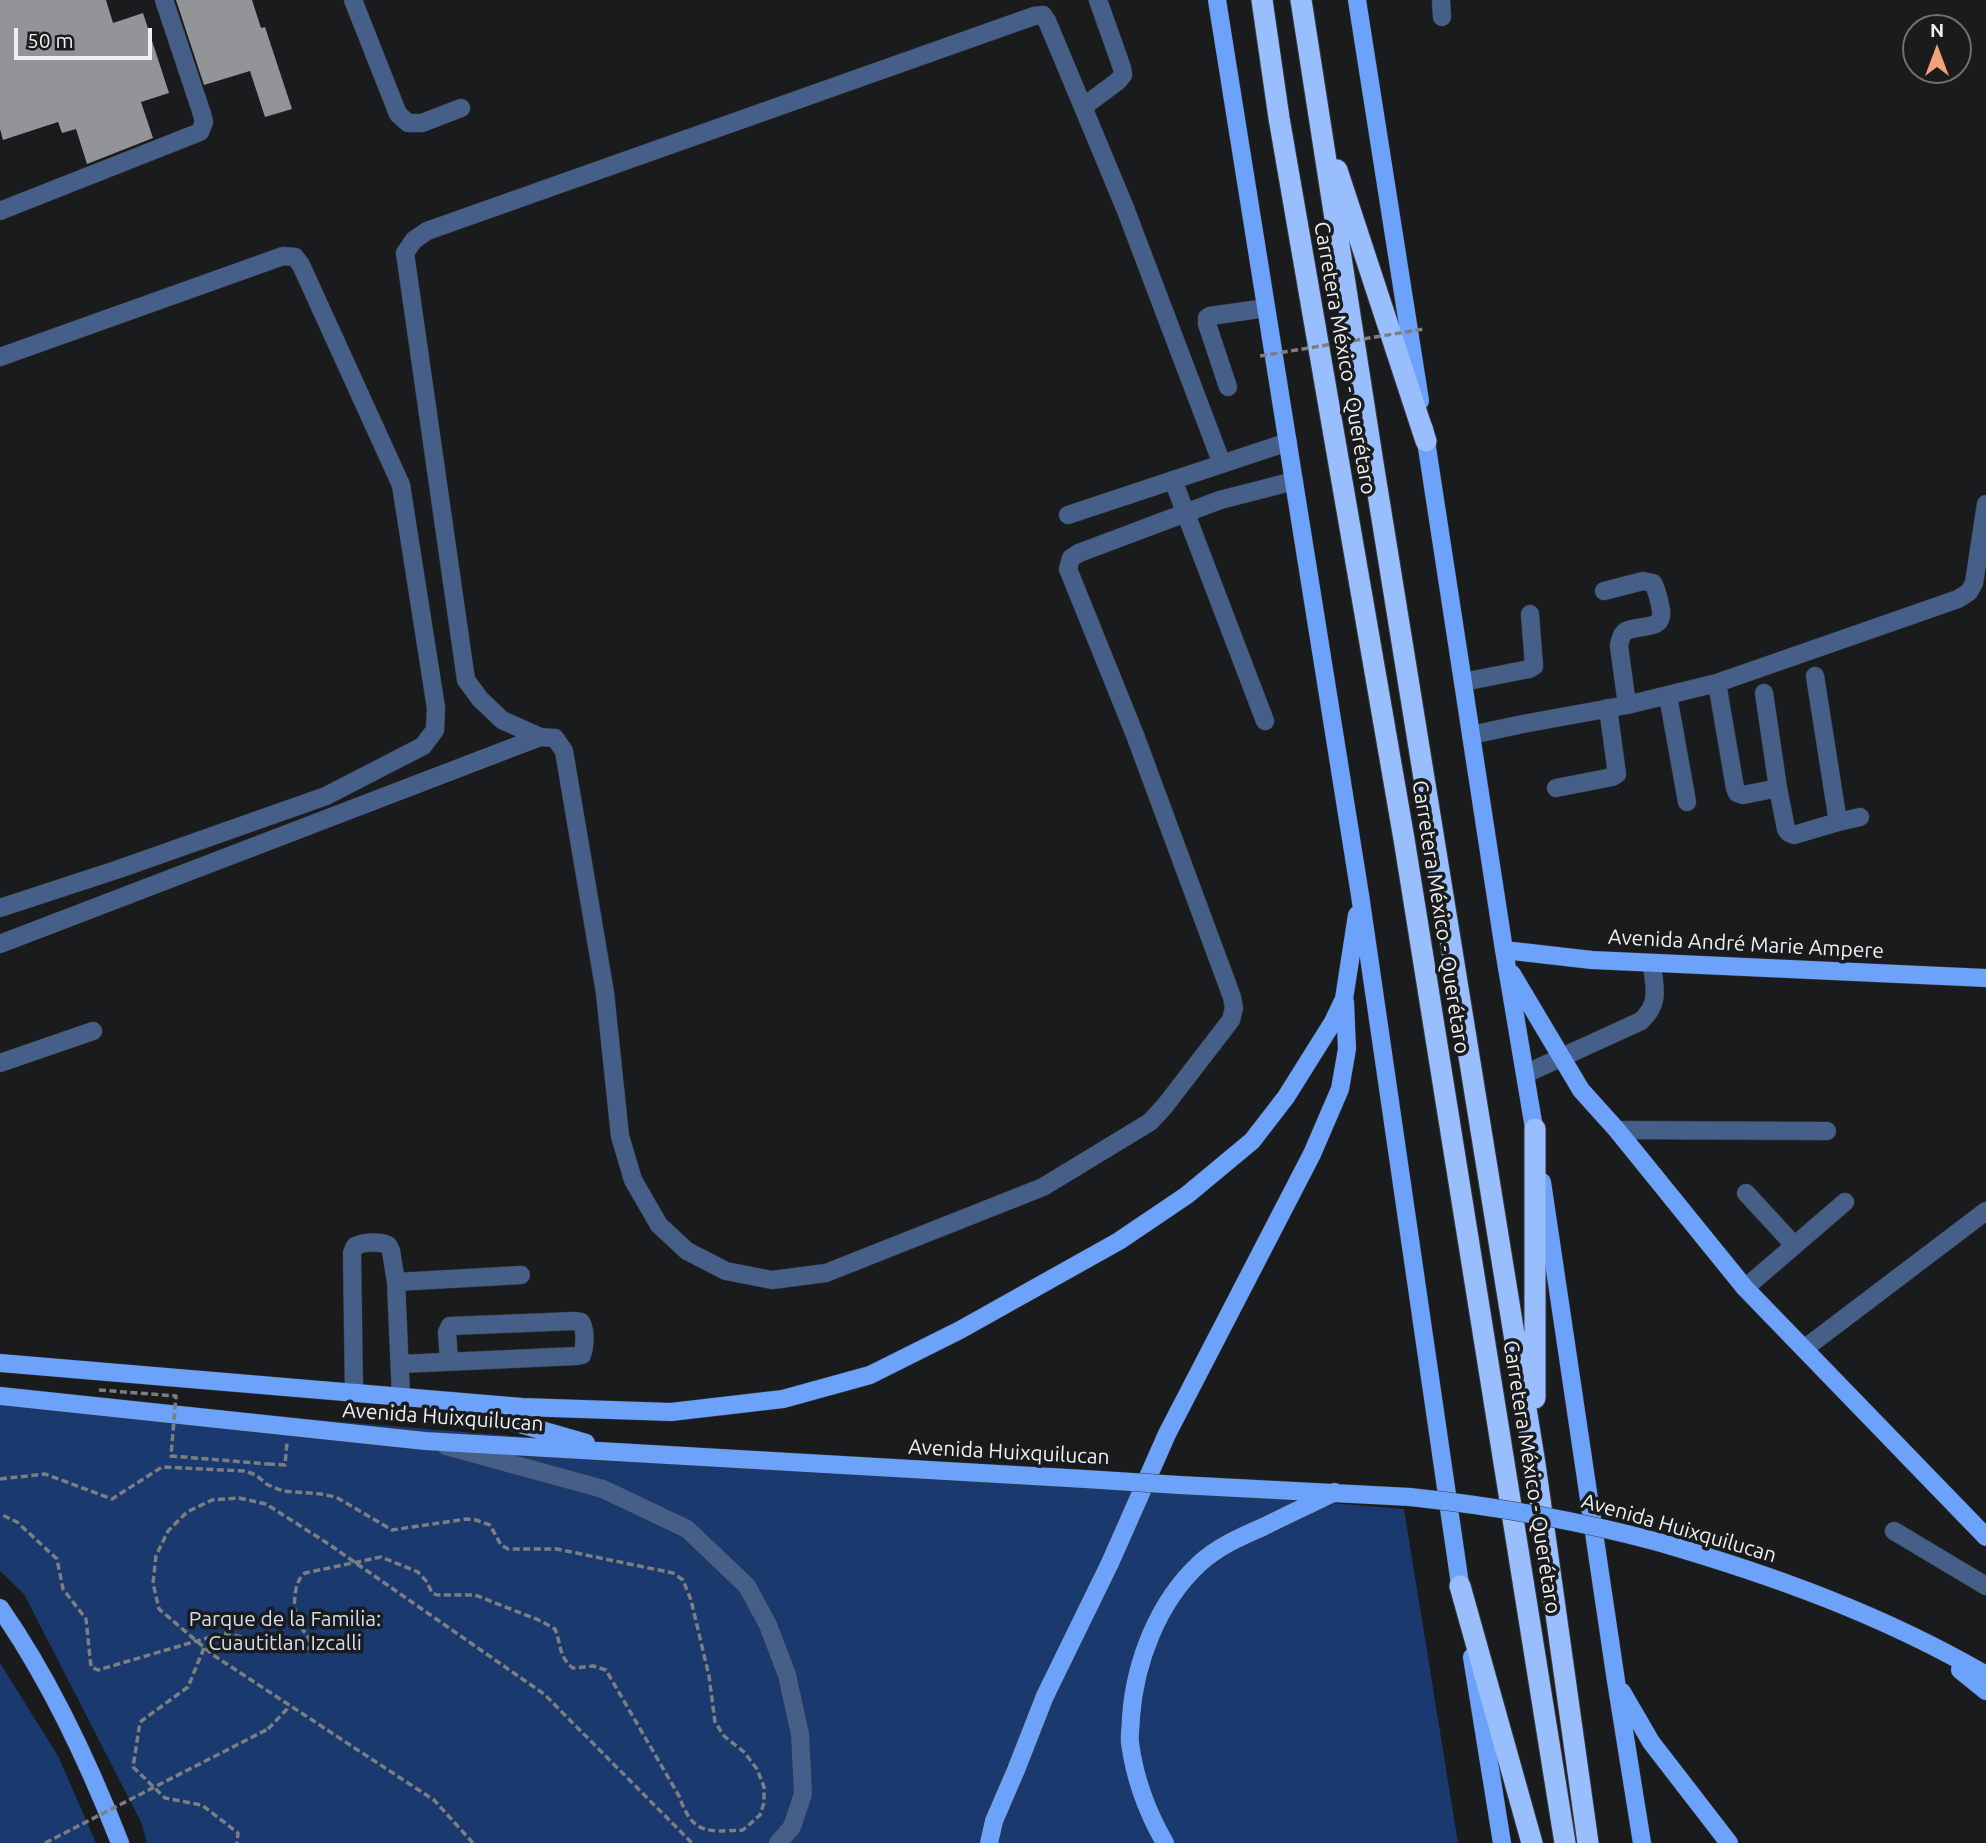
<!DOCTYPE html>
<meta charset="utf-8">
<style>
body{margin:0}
#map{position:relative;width:1986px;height:1843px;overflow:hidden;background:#1a1b1d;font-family:Ubuntu,sans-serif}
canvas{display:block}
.north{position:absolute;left:1902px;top:14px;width:70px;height:70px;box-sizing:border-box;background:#1a1b1d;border:2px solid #6f7072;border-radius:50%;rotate:0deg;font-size:19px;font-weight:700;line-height:28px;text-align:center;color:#eeeff1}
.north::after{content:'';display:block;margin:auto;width:24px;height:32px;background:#efa377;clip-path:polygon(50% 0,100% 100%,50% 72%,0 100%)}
.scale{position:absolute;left:14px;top:28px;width:138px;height:32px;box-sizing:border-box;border:4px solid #eeeff1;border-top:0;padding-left:9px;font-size:21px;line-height:24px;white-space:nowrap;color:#eeeff1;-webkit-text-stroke:5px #1a1b1d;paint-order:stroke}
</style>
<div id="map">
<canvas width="1986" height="1843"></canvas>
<div class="north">N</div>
<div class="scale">50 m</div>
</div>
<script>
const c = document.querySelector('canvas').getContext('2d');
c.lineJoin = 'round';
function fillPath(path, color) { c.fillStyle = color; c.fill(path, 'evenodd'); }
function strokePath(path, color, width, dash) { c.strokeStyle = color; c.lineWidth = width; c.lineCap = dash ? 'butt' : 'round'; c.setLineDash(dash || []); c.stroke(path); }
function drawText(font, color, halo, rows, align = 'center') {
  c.font = font + ' Ubuntu,sans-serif'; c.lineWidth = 7; c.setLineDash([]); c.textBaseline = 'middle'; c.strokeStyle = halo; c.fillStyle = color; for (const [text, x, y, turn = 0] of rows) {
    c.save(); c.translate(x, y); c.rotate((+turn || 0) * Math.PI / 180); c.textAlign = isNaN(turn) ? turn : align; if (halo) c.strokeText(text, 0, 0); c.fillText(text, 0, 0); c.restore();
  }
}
fillPath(new Path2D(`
 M0,1394L1404,1509L1458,1843H147L141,1822L24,1594L0,1571Z
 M0,1663L58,1756L96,1843H0Z`), '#1a396f');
fillPath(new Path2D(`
 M0,0H106L113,23L143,13L169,93L141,102L153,138L87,164L76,129L62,133L58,122L3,140L0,129Z
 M176,0H252L261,28L265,27L292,109L265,117L250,71L204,85Z`), '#929497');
const minor = new Path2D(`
 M353,0L398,114L408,123H422L461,108
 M1098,0L1122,68L1123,75L1118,81L1083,107L1125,208L1222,464
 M1441,0L1442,17
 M0,211L200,132L204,122L202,114L164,0
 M0,357L283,256L295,257L301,265L401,485L436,708L435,730L423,746L326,796L119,869L0,908
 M1228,387L1207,324V318L1210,316L1266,308
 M1173,480L1265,721
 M1068,515L1288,442
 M1604,591L1643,581L1653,583C1657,590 1658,597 1660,605C1667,633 1642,623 1626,631C1621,634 1620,641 1619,646L1627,705
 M1463,682L1529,669L1534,666L1530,614
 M1717,683L1735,788L1737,793L1743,795L1778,788L1764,693
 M1668,696L1687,802
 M1471,735L1523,724L1627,705L1717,683L1958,599L1969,592L1974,583L1986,504
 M540,737L502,720L480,699L466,680L405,253L414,240L427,231L1034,16L1043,15L1047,21L1083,107
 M1556,788L1612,777L1617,774L1608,708
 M1778,788L1786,829L1789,833L1794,835L1838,822L1815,676
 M1838,822L1860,817
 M0,944L540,737L555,738L564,751L605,993L620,1136L633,1180L659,1225L687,1251L726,1271L772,1280L826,1273L1043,1187L1150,1122L1164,1107L1231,1020L1234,1008L1232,997L1135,735L1068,569L1071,558L1079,553L1220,500L1294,481
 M0,1063L93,1031
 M1525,1074L1641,1021C1661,1002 1654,988 1652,963
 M1617,1130L1827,1131
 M1746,1193L1794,1245
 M1745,1288L1845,1202
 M1804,1349L1986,1211
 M400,1364L577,1356L582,1355C585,1346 586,1330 581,1322L575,1321L450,1326L447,1332L449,1361
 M354,1393L352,1253L355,1246C365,1242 378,1241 388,1245L391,1251L396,1282
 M401,1397L396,1282L521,1275
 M446,1446L603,1489L687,1529L747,1586L768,1625L787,1675L800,1734L803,1794L792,1827L778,1843
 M1894,1531L1986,1586`);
const major = new Path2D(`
 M1217,0L1360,895L1462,1598
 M1357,0L1420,401
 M1424,428L1504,950L1536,1140
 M1504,950L1592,960L1986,978
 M1512,974L1581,1090L1617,1130L1745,1288L1986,1537
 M1542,1182L1616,1681L1642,1843
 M0,1363L522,1407L671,1412L783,1399L870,1375L960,1330L1119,1241L1187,1195L1252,1141L1286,1097L1333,1022L1344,999L1357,915
 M0,1396L425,1441L1085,1479
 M475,1411L586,1443
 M1179,1485L1410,1497
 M1658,1542C1772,1575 1883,1615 1986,1675
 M0,1608C50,1680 88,1761 120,1843
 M1472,1657L1502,1843
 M1960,1670L1986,1691
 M1622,1692L1651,1742L1729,1843
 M989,1843L994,1821L1016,1770L1045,1696L1110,1563L1167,1434L1312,1154L1340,1089L1347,1049L1345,1002
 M1165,1843C1147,1812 1135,1780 1130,1743C1129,1735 1131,1726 1131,1717C1135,1662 1158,1602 1199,1564C1217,1547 1240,1537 1263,1527C1287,1515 1311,1504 1335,1492`);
const highway = new Path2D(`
 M1262,0L1279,118L1404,839L1565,1843
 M1301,0L1373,463L1535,1464L1588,1843
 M1337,170L1426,441
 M1535,1129V1398
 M1460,1586L1532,1843`);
strokePath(minor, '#38393b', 19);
strokePath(major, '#38393b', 19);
strokePath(highway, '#38393b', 23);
strokePath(new Path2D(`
 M268,1464L285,1465L287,1443
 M0,1479L45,1474L112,1499L162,1467L245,1471L256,1475L268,1485L283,1491L321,1494L336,1497L392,1530L466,1519L476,1520L490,1525L501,1545L508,1549H557L673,1573L683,1580L691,1600L709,1676L715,1722L724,1736L744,1752L757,1769L764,1787V1803L760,1815L743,1830C705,1832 693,1834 679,1796L606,1670L593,1666L573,1668C559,1658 561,1644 555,1629L541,1621L475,1595H437L432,1593L427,1582L418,1572L381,1557L305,1573C294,1581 293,1604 296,1617C298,1629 311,1634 311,1647L304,1650L299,1649L224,1633L98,1670L91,1667L86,1619L63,1589L57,1559L17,1522L0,1514
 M204,1648L188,1687L140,1722L133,1767L165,1798L202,1805L238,1833L237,1843
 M268,1729L290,1706
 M473,1843L434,1800L213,1655L159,1609L153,1583L156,1556L168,1531L187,1512L212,1500L239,1498L266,1504L327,1543L544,1694L692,1843`), '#7d7e80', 3.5, [7, 3.5]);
strokePath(minor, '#455f89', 18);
strokePath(major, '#6da2fa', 18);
strokePath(highway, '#98befe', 21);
const majorBridge = new Path2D(`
 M1085,1479L1179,1485
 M1410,1497C1494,1506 1576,1520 1658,1542`);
strokePath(majorBridge, '#38393b', 19, []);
strokePath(new Path2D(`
 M1260,356L1424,329
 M99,1390L176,1396L171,1456L268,1464
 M45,1843L268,1729`), '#7d7e80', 3.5, [7, 3.5]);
strokePath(majorBridge, '#6da2fa', 18);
drawText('21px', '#eeeff1', '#1a1b1d', [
 ["Carretera México - Querétaro",1345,358,80],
 ["Carretera México - Querétaro",1441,917,81],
 ["Avenida André Marie Ampere",1746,944,3],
 ["Avenida Huixquilucan",443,1417,4],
 ["Avenida Huixquilucan",1009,1452,3],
 ["Carretera México - Querétaro",1532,1477,81],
 ["Avenida Huixquilucan",1679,1528,16]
]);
drawText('21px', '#d3def0', '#1a1b1d', [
 ["Parque de la Familia:",285,1619],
 ["Cuautitlan Izcalli",285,1643]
]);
</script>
